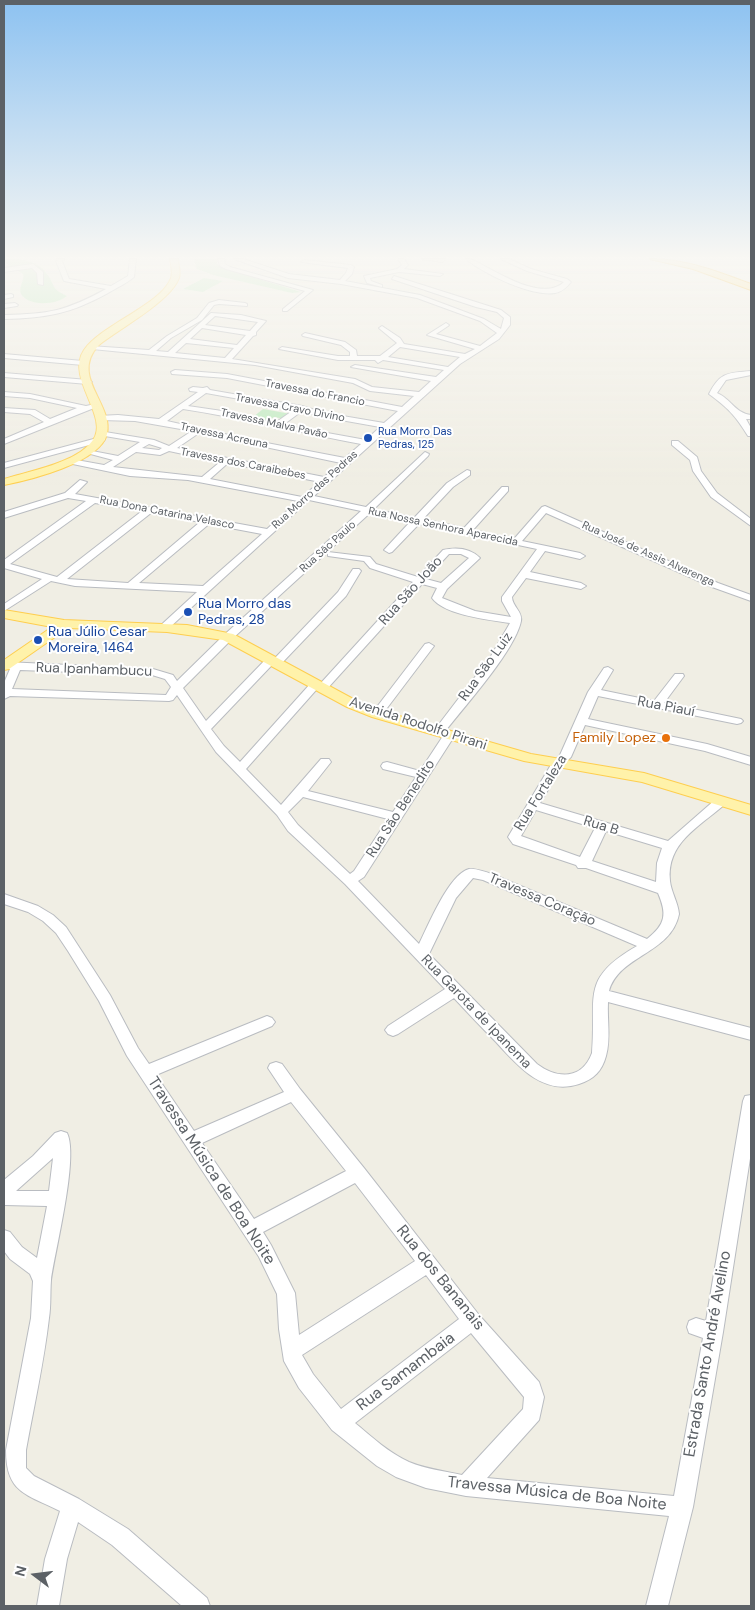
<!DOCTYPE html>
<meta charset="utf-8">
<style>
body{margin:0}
#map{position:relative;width:755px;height:1610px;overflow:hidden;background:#f0eee4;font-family:"DM Sans",sans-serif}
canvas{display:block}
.frame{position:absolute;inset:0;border:5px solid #5c6166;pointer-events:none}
.north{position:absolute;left:10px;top:1550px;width:50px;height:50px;-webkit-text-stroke:4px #fff;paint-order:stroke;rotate:285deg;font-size:14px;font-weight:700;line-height:20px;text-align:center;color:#5c6166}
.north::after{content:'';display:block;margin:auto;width:18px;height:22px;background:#5c6166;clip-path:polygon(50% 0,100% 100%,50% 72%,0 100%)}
</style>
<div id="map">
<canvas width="755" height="1610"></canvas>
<div class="frame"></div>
<div class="north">N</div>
</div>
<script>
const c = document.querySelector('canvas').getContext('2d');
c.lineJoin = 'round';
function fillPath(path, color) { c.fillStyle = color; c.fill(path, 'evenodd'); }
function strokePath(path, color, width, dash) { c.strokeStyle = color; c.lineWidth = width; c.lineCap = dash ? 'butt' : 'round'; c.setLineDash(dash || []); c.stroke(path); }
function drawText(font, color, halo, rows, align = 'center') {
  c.font = font + ' "DM Sans",sans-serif'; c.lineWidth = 4; c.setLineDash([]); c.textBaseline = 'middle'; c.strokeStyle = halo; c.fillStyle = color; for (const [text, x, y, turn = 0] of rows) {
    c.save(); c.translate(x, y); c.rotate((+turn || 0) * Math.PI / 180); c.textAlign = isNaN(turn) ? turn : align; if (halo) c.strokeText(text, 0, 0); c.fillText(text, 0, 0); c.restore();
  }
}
fillPath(new Path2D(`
 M4,259C19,259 37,259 47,274C56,286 50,288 67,296C57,305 29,307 21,294C18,287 25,280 23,274L4,262Z
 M196,259H216L218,265L223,268L301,292L292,293L213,275L197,269L194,261Z
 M204,278L223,281L203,292L183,289Z
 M263,409L291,414L285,419L274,417L267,422L253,417Z`), '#bfeabf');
const minor = new Path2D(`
 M57,259H64L62,261L69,279L111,286L128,276L130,259H136L134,277C126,284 116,288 108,293C70,314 46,318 4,319V315C49,314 66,311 106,289L64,281L56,261Z
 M218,259H224L225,264L230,267L313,290L287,311H283V309L305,291L226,269L220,266Z
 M234,259H243L289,274L340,280L346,273L348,268L301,262L304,260L351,265L354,267L352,274L345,281L420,295L484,319L501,329L504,318L497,312L476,307L392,279L394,276L501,310L510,317V325L499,339L460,364L314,496L366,507L425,452L429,454L428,456L374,509L414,518L447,483L467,470L470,471V475L453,487L423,519L464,528L502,487H508V491L473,530L514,539L542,507L545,506L718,583L751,595V601L712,587L546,513L522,541L580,553L585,556L580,559L545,551L530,572L581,583L586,586L581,589L526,578L512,597C512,606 523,612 521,621C515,651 463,708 443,734L439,735L433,732L491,656L510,623C489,620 444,615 432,598L437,588L422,584L326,690L317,689L246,769L281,805L321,759H329L331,762L308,791L393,812L416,777L383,769L381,766L383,763L387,762L420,771L445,733H453L455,735L364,877L358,881L419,944C428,926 449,874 469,869C475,868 485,872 492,874L647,939C666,924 667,914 658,893L586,868H578L576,865L513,844L508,837L552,763L560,755L588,692L604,668L608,667L613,670L601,690L654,701L675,674H683L684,676L664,703L741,719L743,721L741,723L737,724L598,696L588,719L707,744L751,757V765L705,751L585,725L571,757L563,765L540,803L668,841L716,799H724L726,802L724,805C699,827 666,843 670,881C671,892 678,902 679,914C671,954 619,955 609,991L751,1028V1040L608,1002C607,1020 611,1039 606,1056C602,1071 594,1079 579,1084C543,1096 518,1066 496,1042C482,1028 468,1013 454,998L398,1034L393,1036L388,1034L385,1030L388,1026L445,989L345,884L288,831L277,815L216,752L177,695L173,700L169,701L10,696L4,699V683L10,669L4,668V662H6L153,669L173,675L177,681L224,635L361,511L309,500L169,628L165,629L160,626L197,592L75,586L51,581L4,611V604L42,579L4,568V560L86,501L68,498L4,518V512L65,493L80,480L87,482L75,494L267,529L298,501L188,480L130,476L68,463V459H71L104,465L113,460L83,452L87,450L118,456L140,442L99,435V431L154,440L169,446L192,431L135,421L101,420L97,418L98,416L118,415L159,419L198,392L190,391L189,389L193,387L203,388L207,387L210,390L302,406L325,413L384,423L398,411L227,378L172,374L171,372L175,370L227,374L402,407L414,396L370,391L353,383L255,365L92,349L90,348V346L149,350L167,336L197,318L209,303L219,300L245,303L247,304V306L219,304L214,305L202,320L171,338L156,351L168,352L211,313L241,315L266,321L256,332V335L253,336L232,359L355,379L372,387L419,392L431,381L351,367L355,365L436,377L444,370L383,360L378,363L375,360H338L279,349L282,347L338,356H350V352L341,345L303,336L302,335L305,333L345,342L356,350L357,356H380L397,343L380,329L379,328L382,326L400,338L404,344L465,354L475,349L427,335L446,323L449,325L448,326L436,334L480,346L497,333L480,321L417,298L341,284L288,278ZM215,316L258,322L250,331L205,325ZM202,328L246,335L237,345L190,339ZM186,343L234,348L225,358L175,353ZM400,347L460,357L448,367L388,357ZM206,393L295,409L275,423L229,412L188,406ZM183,409C243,418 302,433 361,444L345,458L251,440L167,421ZM302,411L324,417L380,427L366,440L283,425ZM199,433L341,463L324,477L177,448ZM149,444L162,448L159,450L142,448ZM169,451L220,462L202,477L113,467L136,452L160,455ZM228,463L320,482L302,497L210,479ZM95,503L142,511L57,577L10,564ZM151,513L200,522L128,583L67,579ZM370,513L410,522L384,550L389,553L392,552L419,524L537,549L502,597V601L511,617L475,611L442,598L447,589L480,558C470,548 456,547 443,550L418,577L376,564L370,557L328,552V556L364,561L370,568L413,582L320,684L311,683L240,762L224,746L211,729L272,665H280L346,596L361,571L359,569H353L338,592L275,658H267L206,721L183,688L232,639ZM209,524L262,534L203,586L139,583ZM449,554H461L469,558L441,583L426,579ZM20,670L152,675L165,679L171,687L166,695L12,689ZM303,797L388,819L354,871L350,874L298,825L288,812ZM536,810L595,828L580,857L521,836ZM606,831L662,848L657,863L656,882L592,861ZM473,878L483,880L637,946C579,979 597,997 592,1053C582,1080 557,1079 537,1064L429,954L456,898Z
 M398,259H404L408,265L404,269L443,274L440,276L399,272L370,278L371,281L382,285V287L367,283L364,276L397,269L402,265Z
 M422,259H444L445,260L442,262Z
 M466,259C475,259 480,264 488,268C507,278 545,300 564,282L527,271L501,259H509L531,269L567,279L571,282C567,287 562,292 555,293C532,297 484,274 466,259Z
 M33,264L43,272V285L38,284L37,273L32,268L4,272V268Z
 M11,294L13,295V297L4,299V295Z
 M15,303L18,305L17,306L4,308V304Z
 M4,354L83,361L87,363L83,365L4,358Z
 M751,371V375L726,380L717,393C731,399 735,413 751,415V419H746L751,428V436H748C735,415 728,408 709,394C720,372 728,373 751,371Z
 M4,373L88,380L92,382L88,384L4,377Z
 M4,392L30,394L86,406L95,404L99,406L4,444V439L44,422L30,414L4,412V408L35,410L50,419L77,408L30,398L4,396Z
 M101,437L105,439L104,441L4,468V463Z
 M672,441H678L697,457L701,471L717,493L751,519V526L711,497L693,471L690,460L672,445Z
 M429,643L434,646L381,716H373L371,714L373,712L425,644Z
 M4,894L38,906L53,915L66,927L110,995L138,1048L149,1064L262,1018L267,1016L272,1018L275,1022L272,1026L156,1075L194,1131L284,1092L268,1068L270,1064L276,1062L282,1064L300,1089L364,1168L479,1315L539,1382L544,1397L539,1420L487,1478L674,1496L703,1338L689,1333L687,1327L689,1321L696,1318L706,1321L743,1101L745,1096L751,1095V1152L723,1332L693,1507L668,1606H646L669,1516L466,1496L426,1488L396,1477L377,1466L332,1430L299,1388L284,1361L279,1329L277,1294L259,1257L127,1056L99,1001L68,951L56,933L43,921L28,912L4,904ZM291,1102L346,1171L254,1219L202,1143ZM355,1183L415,1261L299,1335L295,1293L271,1245L263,1232ZM426,1275L459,1319L341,1409L313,1374L302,1355ZM471,1333L524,1397L523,1409L462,1475C444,1471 426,1469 409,1462C389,1453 372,1437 355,1423Z
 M61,1131L67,1133C79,1157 55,1250 51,1280C50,1293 51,1306 49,1318C44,1362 34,1406 26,1450V1468L34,1476L79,1499L128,1529L207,1598L210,1606H182L112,1545L78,1522L67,1559L59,1606H37L45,1559L60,1511C26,1494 6,1493 6,1450L31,1318L33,1281L30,1274L10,1259L4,1251V1230L10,1232L22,1247L37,1258L47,1206L4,1205V1180L33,1156L55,1133ZM53,1158L49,1191H16Z`);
const major = new Path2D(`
 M170,259H178C178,265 181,272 179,278C171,301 119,329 99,345C69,376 114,404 107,434C100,463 29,480 4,485V479C29,471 77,463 93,440C110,417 65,378 84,350C101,325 162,304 171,278C173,272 171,265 170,259Z
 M4,610L64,620L187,625L233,634L357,701L382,711L531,754L644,773L751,805V815L642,782L524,761L372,717L347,707L223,640L167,632L68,628L9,669L4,670V660L52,627L4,618Z`);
const highway = new Path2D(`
 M650,259C686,259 718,272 751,284V290L693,269Z`);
strokePath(minor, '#b9bcc1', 2);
strokePath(major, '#fece4f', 2);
strokePath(highway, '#f4aa00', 2);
fillPath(minor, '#fff');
fillPath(major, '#fff2aa');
fillPath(highway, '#ffe38c');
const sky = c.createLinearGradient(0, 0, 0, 485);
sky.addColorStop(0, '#8dc2f1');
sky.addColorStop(0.53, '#f8f7f3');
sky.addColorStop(1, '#f8f7f300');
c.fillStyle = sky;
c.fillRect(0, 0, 755, 485);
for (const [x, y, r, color] of [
 [368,438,5,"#1a4fb4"],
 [188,612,5,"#1a4fb4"],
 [38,640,5,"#1a4fb4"],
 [666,738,5,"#e8710a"]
]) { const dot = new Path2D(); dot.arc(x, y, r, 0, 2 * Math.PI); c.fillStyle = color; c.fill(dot); strokePath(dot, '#fff', 2); }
drawText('11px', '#5c6166', '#fff', [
 ["Travessa do Francio",315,393,11],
 ["Travessa Cravo Divino",290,408,11],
 ["Travessa Malva Pavão",274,424,12],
 ["Travessa Acreuna",224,436,12],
 ["Travessa dos Caraibebes",243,464,11],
 ["Rua Morro das Pedras",315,490,-42],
 ["Rua Dona Catarina Velasco",167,513,11],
 ["Rua Nossa Senhora Aparecida",443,527,12],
 ["Rua São Paulo",328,547,-42],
 ["Rua José de Assis Alvarenga",648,554,24]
]);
drawText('11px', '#164399', '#fff', [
 ["Rua Morro Das",378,432],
 ["Pedras, 125",378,445]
], 'left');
drawText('14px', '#5c6166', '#fff', [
 ["Rua São João",411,591,-48],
 ["Rua São Luiz",486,667,-54],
 ["Rua Ipanhambucu",94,670,2],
 ["Rua Piauí",666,707,11],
 ["Avenida Rodolfo Pirani",418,724,18],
 ["Rua Fortaleza",541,793,-58],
 ["Rua São Benedito",401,809,-57],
 ["Rua B",601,826,17],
 ["Travessa Coração",542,900,23],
 ["Rua Garota de Ipanema",476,1012,46]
]);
drawText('14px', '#164399', '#fff', [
 ["Rua Morro das",198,604],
 ["Pedras, 28",198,620],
 ["Rua Júlio Cesar",48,632],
 ["Moreira, 1464",48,648]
], 'left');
drawText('14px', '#c56008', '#fff', [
 ["Family Lopez",656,738]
], 'right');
drawText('16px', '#5c6166', '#fff', [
 ["Travessa Música de Boa Noite",211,1171,57],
 ["Rua dos Bananais",440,1278,51],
 ["Estrada Santo André Avelino",708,1354,-80],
 ["Rua Samambaia",406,1372,-37],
 ["Travessa Música de Boa Noite",557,1494,6]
]);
</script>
